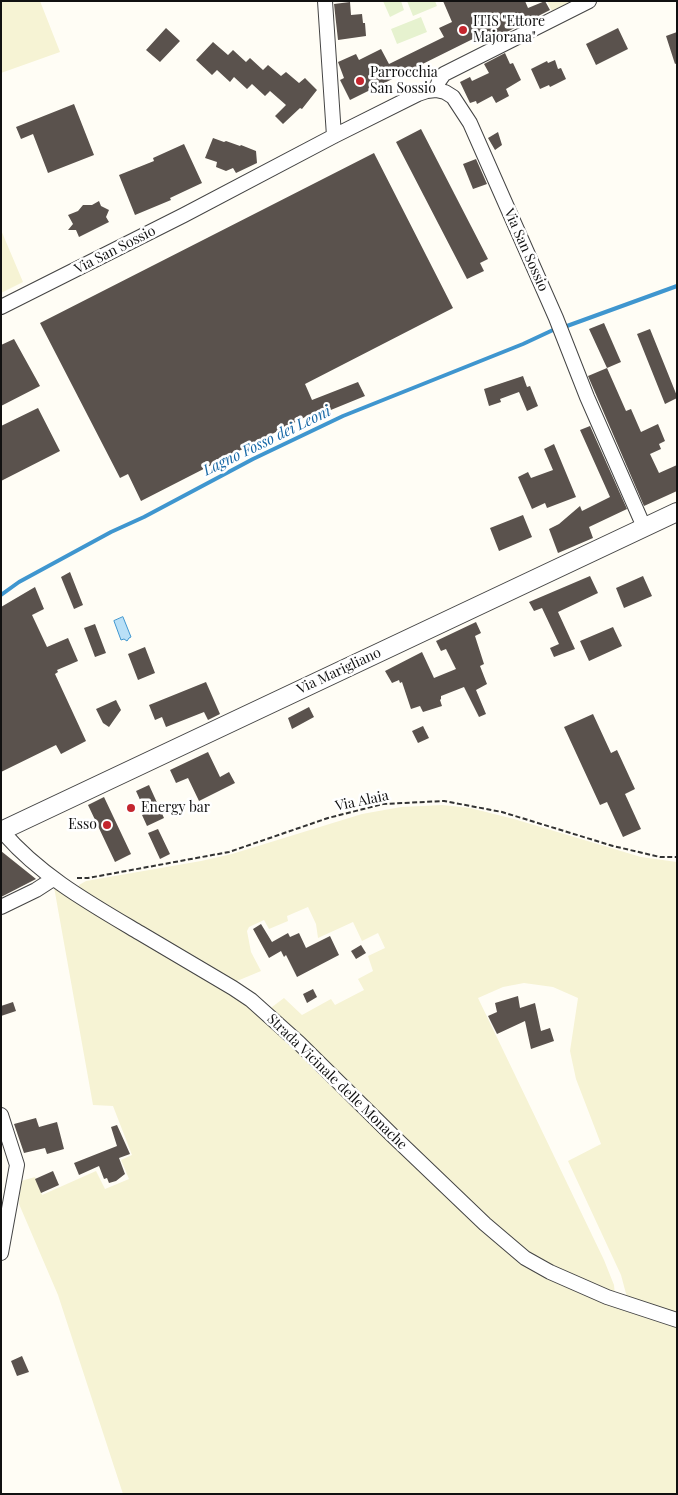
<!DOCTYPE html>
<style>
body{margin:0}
#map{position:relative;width:678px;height:1495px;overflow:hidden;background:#fffdf5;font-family:"Playfair Display",serif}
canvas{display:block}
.frame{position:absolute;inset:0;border:2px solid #111;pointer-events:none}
</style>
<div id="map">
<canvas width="678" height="1495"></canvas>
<div class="frame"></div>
</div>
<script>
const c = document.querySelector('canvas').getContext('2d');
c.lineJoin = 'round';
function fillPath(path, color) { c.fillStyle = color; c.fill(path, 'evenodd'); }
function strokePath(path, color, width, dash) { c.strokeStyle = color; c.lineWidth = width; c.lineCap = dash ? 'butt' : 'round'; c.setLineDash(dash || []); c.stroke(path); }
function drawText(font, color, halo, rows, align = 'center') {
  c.font = font + ' "Playfair Display",serif'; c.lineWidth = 5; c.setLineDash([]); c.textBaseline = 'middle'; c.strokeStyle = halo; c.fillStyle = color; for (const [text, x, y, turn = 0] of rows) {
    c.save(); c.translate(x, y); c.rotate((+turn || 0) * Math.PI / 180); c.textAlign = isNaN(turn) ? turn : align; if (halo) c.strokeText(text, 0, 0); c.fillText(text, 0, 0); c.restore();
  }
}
fillPath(new Path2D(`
 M1,1H40L60,52L1,73Z
 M547,1H577L553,13Z
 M1,230L23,282L1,293Z
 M442,805L470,808L514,819L641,857L677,862V1316L628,1301L621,1275L568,1161L601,1144L576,1079L570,1051L578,998L553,987L524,983L503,987L478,998L604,1260L614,1285L615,1296L571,1278L508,1240L268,1010L284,998L302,1015L331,999L335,1005L364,990L358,979L373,971L368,956L385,948L378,933L362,941L353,922L318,938L316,924L308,907L287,916L288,921L269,929L264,920L249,927L247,931L251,952L261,971L237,981L231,982L199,961L192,954L187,955L78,889L79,885L86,881L201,861L232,854L362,814L401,807Z
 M54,887L217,982L262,1014L505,1245L677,1324V1494H123L58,1295L19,1204L21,1181L35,1177L42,1195L96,1171L105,1189L129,1179L121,1160L132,1155L113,1106L93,1105Z`), '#f6f3d4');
fillPath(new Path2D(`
 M383,1H401L404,10L390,17Z
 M407,1H435L437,6L413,16Z
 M421,17L427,32L397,44L391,29Z`), '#e6f2cf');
const water = new Path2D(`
 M123,617L131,637L129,638L127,641L124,639L121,640L114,621Z`);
fillPath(water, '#b9e0f7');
strokePath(water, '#3f96cf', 1);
strokePath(new Path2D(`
 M567,326L677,286
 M1,595L19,582L111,532L144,517L253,459L343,416L523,344L553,330`), '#3f96cf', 4);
fillPath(new Path2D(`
 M443,1H525L528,8L545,1L550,10L493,39L489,31L350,100L340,80L344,78L338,62L356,54L359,60L381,49L389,64L444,37L439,28L452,22Z
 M350,2L351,15L362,14L363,23H365L366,36L338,40L334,4Z
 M166,28L180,41L160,62L146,50Z
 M618,28L628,49L596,65L586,44Z
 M677,32V63L675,64L666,36Z
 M213,42L228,55L233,50L246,62L250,58L263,70L268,65L281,76L286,72L299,83L305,78L317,90L302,109L300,108L283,124L275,116L286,105L270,91L265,96L252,84L247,89L234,77L230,82L217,70L212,75L196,60Z
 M505,53L510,64L513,63L521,80L506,89L509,96L496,103L492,96L477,104L476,101L470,103L460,82L470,77L472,81L489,73L484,64Z
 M555,60L558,69L561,68L566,79L550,87L549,85L540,89L531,69L547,61L548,63Z
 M74,104L94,155L48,173L33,134L21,139L16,127Z
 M421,129L488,259L480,263L484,271L467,279L396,142Z
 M498,132L502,145L495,150L488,138Z
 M213,138L224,142L226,141L240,146L241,145L256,151L257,163L236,173L233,168L226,171L216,167L217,162L205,158Z
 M184,144L202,183L170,198L171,200L135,215L119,175L154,161L153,158Z
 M374,153L453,308L305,384L312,400L358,382L365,396L321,414L319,410L141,501L128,474L120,478L40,323Z
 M476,159L487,184L473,189L463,164Z
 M99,201L101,206L109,210L106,217L109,222L79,237L76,230H68L73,224L68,215L78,211L83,205H92Z
 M604,323L621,362L607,368L589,329Z
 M650,329L677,396V398L665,404L637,334Z
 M14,339L40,386L1,406V345Z
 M607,368L626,411L631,409L641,432L658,424L665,441L659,444L661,449L650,454L659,473L677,465V491L644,506L588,376Z
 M523,376L527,387L530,386L538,406L527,411L519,392L500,399L501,402L489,406L484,389Z
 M38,408L60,451L1,481V426Z
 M590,426L627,509L589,527L593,538L558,553L549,529L559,524L580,506L582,511L610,497L580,430Z
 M554,444L576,497L547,508L545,503L532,509L518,477L528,472L531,478L553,470L544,449Z
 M523,515L532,537L499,551L490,528Z
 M70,572L83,605L74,609L61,577Z
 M590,576L598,593L558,612L575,649L554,657L550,648L559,644L542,608L534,611L529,602Z
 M643,576L652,596L624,608L616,588Z
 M35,587L44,609L32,615L47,647L68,638L78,661L57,670L58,672L55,674L86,741L61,754L56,745L1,772V607Z
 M476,622L481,633L475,636L484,664L480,666L487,684L476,690L486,714L479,717L464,687L441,696V699L440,700L442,706L423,712L420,706L411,709L402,682L400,683L399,680L392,683L385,671L422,652L434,678L456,669L446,649L441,651L436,641Z
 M95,624L106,653L95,657L84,628Z
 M613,627L622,646L589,661L580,641Z
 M145,647L155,673L138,680L128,654Z
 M206,682L220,714L208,720L204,712L166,727L162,717L155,720L149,705Z
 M116,700L121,710L109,727L103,723L96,709Z
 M309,707L314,717L292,729L288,718Z
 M593,714L611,753L617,750L635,789L625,794L641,829L623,837L607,802L600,805L564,727Z
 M423,726L429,738L418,743L412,731Z
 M208,752L220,777L229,772L235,783L199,801L188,778L176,783L170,770Z
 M149,785L164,818L147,826L142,815L146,813L136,791Z
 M104,797L131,854L115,862L88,805Z
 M158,829L170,854L160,859L148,833Z
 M1,851L36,879L1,897Z
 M261,924L272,942L288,933L290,937L299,933L306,948L330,936L339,955L297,977L286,955L284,957L281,951L269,958L253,929Z
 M361,945L366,953L356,959L351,951Z
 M313,989L317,997L307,1003L303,994Z
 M518,996L520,1008L535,1003L541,1031L550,1028L554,1041L531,1049L525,1021L497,1034L488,1016L497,1012L495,1003Z
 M13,1002L16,1011L1,1016V1006Z
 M36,1118L39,1127L57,1122L64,1149L47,1154L45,1148L24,1153L14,1124Z
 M117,1125L130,1154L119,1158L125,1174L116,1181L109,1183L107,1178L104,1179L99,1166L79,1175L74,1163L117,1146L111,1127Z
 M53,1171L59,1185L41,1193L35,1179Z
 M22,1356L29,1372L17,1376L11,1361Z`), '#5a524d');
const minor = new Path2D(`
 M325,1L334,136
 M436,90L439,81L444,74L589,1
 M1,307L184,215L334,136L418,94L427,91L436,90L445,92L453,97L470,123L556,318L587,397L644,527
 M2,831C39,875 91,904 140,933C171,951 202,970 233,988L251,1000L299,1043L392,1135L485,1224L525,1258L550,1272L607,1297L677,1320
 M1,907L36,890L53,879
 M1,1115L17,1165L1,1253`);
const tertiary = new Path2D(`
 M1,831L677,512`);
strokePath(minor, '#444', 16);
strokePath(tertiary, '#444', 20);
strokePath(new Path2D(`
 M77,878H88L229,852L328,818L383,804L444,801L502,812L613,846L660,857H677`), '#333', 2, [5, 2.5]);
strokePath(minor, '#fff', 14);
strokePath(tertiary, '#fff', 18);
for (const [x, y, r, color] of [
 [463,30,5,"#c4262e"],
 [360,81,5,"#c4262e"],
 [131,808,5,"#c4262e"],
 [107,825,5,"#c4262e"]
]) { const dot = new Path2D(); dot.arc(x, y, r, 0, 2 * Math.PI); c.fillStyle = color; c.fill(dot); strokePath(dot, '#fff', 2); }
drawText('14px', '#111', '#fff', [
 ["ITIS \"Ettore",473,22],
 ["Majorana\"",473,38],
 ["Parrocchia",370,73],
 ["San Sossio",370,89],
 ["Energy bar",141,808],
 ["Esso",97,825,"right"]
], 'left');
drawText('14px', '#111', '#fff', [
 ["Via San Sossio",115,250,-27],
 ["Via San Sossio",526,250,66],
 ["Via Marigliano",339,671,-25],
 ["Via Alaia",362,801,-12],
 ["Strada Vicinale delle Monache",337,1082,44]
]);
drawText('italic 15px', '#1768a6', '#fff', [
 ["Lagno Fosso dei Leoni",267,441,-26]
]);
</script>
